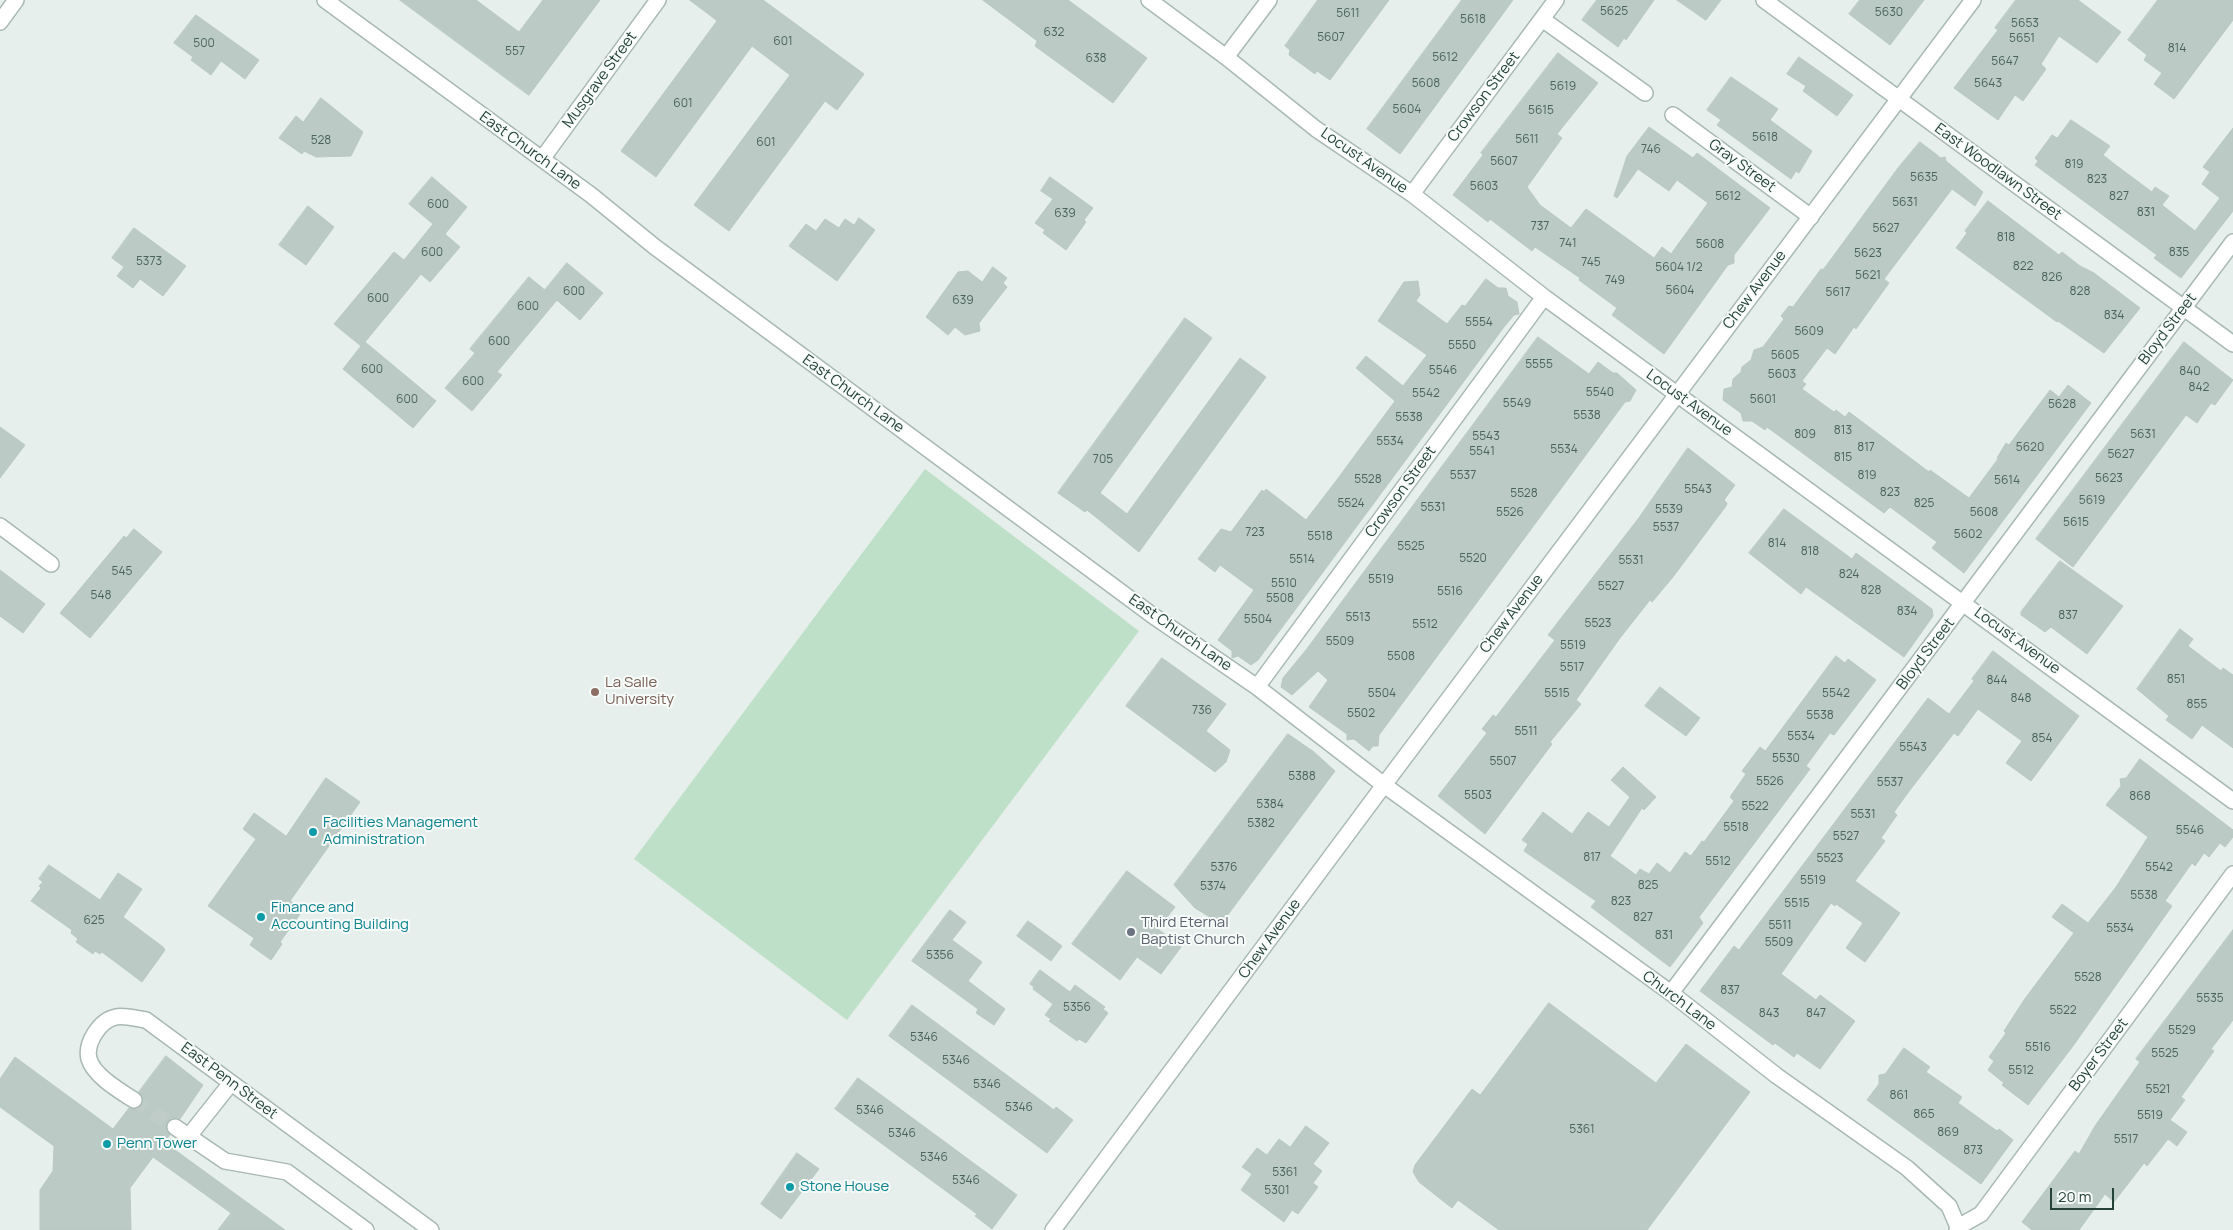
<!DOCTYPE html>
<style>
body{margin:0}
#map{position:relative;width:2233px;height:1230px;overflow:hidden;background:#e6efeb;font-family:Manrope,sans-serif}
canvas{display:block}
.scale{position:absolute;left:2050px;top:1188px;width:64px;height:22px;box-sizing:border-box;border:2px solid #24423a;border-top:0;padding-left:6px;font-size:15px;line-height:18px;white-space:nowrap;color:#24423a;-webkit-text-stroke:4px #f7fbf9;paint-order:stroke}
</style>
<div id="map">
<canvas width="2233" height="1230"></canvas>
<div class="scale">20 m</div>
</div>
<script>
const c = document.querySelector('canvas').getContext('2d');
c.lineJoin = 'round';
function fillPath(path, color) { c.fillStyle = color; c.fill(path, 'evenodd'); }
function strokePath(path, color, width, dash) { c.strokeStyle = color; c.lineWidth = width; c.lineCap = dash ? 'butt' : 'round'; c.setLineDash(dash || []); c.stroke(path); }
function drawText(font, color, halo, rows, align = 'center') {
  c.font = font + ' Manrope,sans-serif'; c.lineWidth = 4; c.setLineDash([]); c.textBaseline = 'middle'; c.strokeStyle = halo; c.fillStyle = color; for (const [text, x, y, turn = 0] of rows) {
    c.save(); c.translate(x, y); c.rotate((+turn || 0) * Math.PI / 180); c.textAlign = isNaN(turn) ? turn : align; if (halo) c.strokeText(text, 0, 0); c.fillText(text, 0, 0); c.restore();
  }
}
fillPath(new Path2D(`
 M925,469L1139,631L847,1020L634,859Z`), '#bfe0c8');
const building = new Path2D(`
 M400,0H476L519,32L543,0H600L529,95Z
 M690,0H763L864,74L837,110L825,101L729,231L694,205L790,75L752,46L656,177L621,151L717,21Z
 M983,0H1068L1147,58L1113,103L1035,46L1037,41Z
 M1318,0H1389L1330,80L1317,71L1315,74L1289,55L1290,50L1285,46Z
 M1462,0H1513L1400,154L1367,129Z
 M1597,0H1654L1626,40L1624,38L1618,47L1582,20Z
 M1677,0H1721L1706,20Z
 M1860,0H1924L1890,45L1849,14Z
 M2016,0H2078L2121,32L2097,63L2059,36L2041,64L2046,69L2023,101L2015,95L1998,120L1954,88L1998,30L1995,28Z
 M2158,0H2233V20L2174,99L2154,84L2162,73L2144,60L2147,55L2128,40Z
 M196,15L259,60L245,79L221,61L211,75L191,60L193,57L174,43Z
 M1558,53L1598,83L1557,134L1562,138L1527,187L1540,205L1571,228L1586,209L1654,258L1662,247L1671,254L1708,203L1677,180L1669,191L1638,169L1617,198L1614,196L1627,156L1649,127L1693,158L1697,153L1770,208L1734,255V263L1728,265L1664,354L1612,315L1617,308L1579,280L1580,278L1535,247L1532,251L1490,219L1488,222L1453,195L1483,155L1481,153Z
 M1799,57L1853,95L1837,116L1803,91L1806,86L1787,74Z
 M1731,77L1778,109L1770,120L1812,151L1799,173L1796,171L1791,179L1717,125L1721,120L1707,110Z
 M321,98L363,132L351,156L316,157L304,151L302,154L279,138L296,116L303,122Z
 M2071,120L2110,146L2103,155L2117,166L2152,192L2155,187L2169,196L2162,205L2195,231L2220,198L2202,184L2210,172L2203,167L2233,128V211L2181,278L2154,258L2157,255L2035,165L2038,161L2035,158L2052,135L2057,138Z
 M1920,142L1941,158L1945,157L1946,161L1983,192L1975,206L1952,189L1884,279L1889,283L1856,329L1854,327L1835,354L1827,348L1802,381L1806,384L1802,389L1834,412L1836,410L1845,417L1849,412L1929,472L1930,470L1969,498L1998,459L1997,458L2006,443L2009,445L2050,390L2059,397L2068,385L2091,403L1964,573L1932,548L1937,542L1890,507L1884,513L1767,427L1765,430L1752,421H1743L1741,413L1723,400L1724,389L1732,387L1733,379L1741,372L1742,367L1751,360L1754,350L1763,347L1784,319L1781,316L1789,306L1793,307L1821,269L1823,270L1898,168Z
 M432,177L467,207L445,234L460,247L430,282L421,274L365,342L436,401L413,428L343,369L361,346L334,324L394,252L404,260L433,224L409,204Z
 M1050,177L1093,208L1084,220L1086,222L1066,250L1043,233L1045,230L1035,223L1053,199L1041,191Z
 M1988,201L2059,255L2062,252L2080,266L2094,273L2140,308L2104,353L2058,321L2057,322L1956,248L1967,233L1965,231Z
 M308,206L334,227L306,265L279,245Z
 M859,218L875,230L837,281L789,246L806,224L816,231L825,219L839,228L845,219L854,225Z
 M134,228L186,266L163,296L140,279L133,288L117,276L124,267L112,258Z
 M567,263L603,293L580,320L545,290Z
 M993,267L1007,278L1003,283L1007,287L979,323L980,331L965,335L955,327L948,335L926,317L958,272L968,271L982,282Z
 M529,277L557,300L497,372L502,375L472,411L445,388L475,353L470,349Z
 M1486,279L1498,288H1506L1508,296L1517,302L1519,314L1514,315L1504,327L1258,660L1251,665L1238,656L1232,658V651L1218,640L1254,590L1220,565L1215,572L1198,559L1221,529L1231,532L1262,490L1264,492L1266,489L1306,520L1336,481L1395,401L1356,368L1366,356L1403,386L1427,355L1378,321L1404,282L1418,281L1420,295L1416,301L1447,324L1462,305L1465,306Z
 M1185,318L1212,338L1100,493L1127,514L1240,358L1266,377L1139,552L1087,510L1085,512L1058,493Z
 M1538,337L1589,374L1598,362L1613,373H1617L1636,390L1630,401L1625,402L1379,735L1378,746H1373L1369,751L1354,739L1347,740V734L1309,707L1328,680L1318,671L1292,695L1281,687L1283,678L1306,650Z
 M2184,342L2233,380L2215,405L2211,403L2197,423L2186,415L2073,567L2036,539Z
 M0,427L25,445L0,478Z
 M1688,448L1735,485L1724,500L1727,503L1726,506L1673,577L1652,602L1650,600L1620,638L1576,700L1581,704L1550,742L1552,744L1485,834L1438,796L1487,733L1482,729L1493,715L1496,717L1555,640L1548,635L1638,519Z
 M1784,509L1852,559L1856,553L1932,609L1933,616L1904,657L1806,587L1801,594L1749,553Z
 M134,529L162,552L90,638L60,613L124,536L126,538Z
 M2060,561L2123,606L2087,654L2051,627L2045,632L2021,615V612Z
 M0,570L45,604L23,633L0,616Z
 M2180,629L2193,639L2188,646L2221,671L2223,668L2233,675V748L2202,725L2192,739L2166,720L2169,716L2137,689Z
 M1993,651L2079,716L2031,781L2006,763L2022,741L1978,709L1958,736L1954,733L1910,790L1894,812L1897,815L1881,838L1885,841L1855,881L1900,913L1881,940L1865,962L1846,948L1863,923L1836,904L1835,906L1831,903L1781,974L1816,1000L1820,995L1855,1021L1820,1069L1797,1053L1794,1057L1775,1043L1773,1045L1700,991L1734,946L1739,950L1928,698L1949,714L1974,681L1972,679Z
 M1836,656L1845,663L1848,659L1876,680L1834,735L1830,733L1806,766L1810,769L1699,917L1703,923L1670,967L1591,907L1596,901L1524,851L1528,844L1522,840L1543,812L1572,834L1588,812L1609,827L1630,797L1611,780L1623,767L1656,797L1644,810L1642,808L1610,856L1636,875L1640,869L1649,874L1657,863L1670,873L1685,852L1691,856L1702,841L1704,842L1734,801L1730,797L1746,774L1742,771L1760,747L1765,751Z
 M1162,658L1226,704L1206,731L1230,750L1226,762L1215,772L1126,706Z
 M1660,687L1700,718L1686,736L1645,706Z
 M1288,734L1314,752L1335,771L1221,924L1195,908L1174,885Z
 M2140,759L2233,830V837L2225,847L2220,843L2209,857L2204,853L2195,866L2192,863L2165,901L2172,906L2073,1046L2028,1105L2002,1085L2004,1083L1988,1070L1994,1061L1989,1057L2006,1033L2004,1031L2024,1000L2074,933L2052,917L2062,904L2088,923L2116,887L2148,837L2106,805L2121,786L2120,779L2126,778Z
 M326,778L360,802L290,901L303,910L280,942L282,944L271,960L250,945L254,938L208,906L256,839L243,829L254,813L286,836Z
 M49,865L100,900L118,873L142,889L123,917L163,947L165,950L142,982L102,952L100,954L95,951L93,954L76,942L78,939L71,933L72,930L31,901L41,888L39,886L43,882L39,879Z
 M1127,871L1175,907L1158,929L1181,947L1161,974L1137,957L1120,980L1072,944Z
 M950,910L966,922L952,940L982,962L968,981L1005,1009L994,1025L976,1013L978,1009L912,961Z
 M1028,921L1062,946L1051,961L1017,936Z
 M2233,930V1020L2211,1049L2214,1051L2181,1097L2185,1100L2170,1120L2187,1132L2177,1146L2168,1139L2147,1166L2144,1163L2114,1202L2105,1194L2079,1230H2032L2022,1222L2075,1151L2079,1154L2095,1126L2140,1062L2136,1059Z
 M1040,970L1070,992L1075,985L1105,1007L1103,1009L1108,1013L1086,1043L1079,1039L1077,1041L1049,1021L1051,1019L1045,1015L1053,1004L1033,989L1034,987L1030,984Z
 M1549,1003L1656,1083L1686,1044L1750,1092L1647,1230H1499L1458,1200L1452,1208L1419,1182L1413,1172L1415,1165L1472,1089L1480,1095Z
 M912,1005L1054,1110L1056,1107L1073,1120L1047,1153L889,1036Z
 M1904,1048L1930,1067L1926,1072L1962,1097L1958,1103L1997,1131L1999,1129L2013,1140L1981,1184L1867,1100L1879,1084V1075L1885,1074Z
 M166,1056L203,1085L180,1119L171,1118L167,1122L166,1131L170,1135L164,1142L285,1230H218L231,1213L153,1157L130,1188L131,1230H40V1190L53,1171L54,1146L0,1107V1079L15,1057L113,1129L129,1108L134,1109L142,1105L143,1100L139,1092Z
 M858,1078L1017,1195L992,1229L975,1216L977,1214L835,1109Z
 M1306,1126L1329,1143L1313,1164L1322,1171L1313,1183L1318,1187L1298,1214L1292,1210L1284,1222L1241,1190L1252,1174L1242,1167L1257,1148L1267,1155L1279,1139L1290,1147Z
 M797,1153L819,1169L781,1219L761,1204Z`);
fillPath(building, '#bbcac4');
strokePath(building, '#b8c9c2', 1);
strokePath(new Path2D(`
 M134,1100L175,1127`), '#bfccc8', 15, [15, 8]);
const minor = new Path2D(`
 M325,0L591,195L655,247L1152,615L1257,687L1384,785L1671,993L1777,1076L1907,1168L1949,1206L1958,1227L1957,1230
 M1149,0L1226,57L1316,129L1412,194L1544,297L2233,801
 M1764,0L2233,344
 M1542,19L1645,93
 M0,22L16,0
 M1226,57L1269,0
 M1673,115L1811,217
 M542,159L658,0
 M1412,194L1556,0
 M0,526L51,564
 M1257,687L1544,297
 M1671,993L2233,242
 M134,1100C120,1091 94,1076 89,1059C85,1043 100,1020 116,1017C124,1015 138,1019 146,1020L431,1230
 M175,1127L225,1161L287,1172L366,1230
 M189,1136L231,1083
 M1958,1227L1981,1214L2233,874`);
const tertiary = new Path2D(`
 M1053,1230L1384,785L1973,0`);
strokePath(minor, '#a8b8b2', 18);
strokePath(tertiary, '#a8b8b2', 18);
strokePath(minor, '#fff', 15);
strokePath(tertiary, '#fff', 15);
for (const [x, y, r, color] of [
 [595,692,5,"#8d6e63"],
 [313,832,5,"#0f9aa8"],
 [261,917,5,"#0f9aa8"],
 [1131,932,5,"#6b7280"],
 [107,1144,5,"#0f9aa8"],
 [790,1187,5,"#0f9aa8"]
]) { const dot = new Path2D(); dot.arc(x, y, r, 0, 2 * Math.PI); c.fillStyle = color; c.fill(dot); strokePath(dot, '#f7fbf9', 2); }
drawText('12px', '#4a645c', null, [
 ["5625",1614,12],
 ["5630",1889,13],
 ["5611",1348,14],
 ["5618",1473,20],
 ["5653",2025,24],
 ["632",1054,33],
 ["5607",1331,38],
 ["5651",2022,39],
 ["601",783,42],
 ["500",204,44],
 ["814",2177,49],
 ["557",515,52],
 ["5612",1445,58],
 ["638",1096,59],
 ["5647",2005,62],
 ["5608",1426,84],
 ["5643",1988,84],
 ["5619",1563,87],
 ["601",683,104],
 ["5604",1407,110],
 ["5615",1541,111],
 ["5618",1765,138],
 ["5611",1527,140],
 ["528",321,141],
 ["601",766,143],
 ["746",1651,150],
 ["5607",1504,162],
 ["819",2074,165],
 ["5635",1924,178],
 ["823",2097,180],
 ["5603",1484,187],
 ["5612",1728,197],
 ["827",2119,197],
 ["5631",1905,203],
 ["600",438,205],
 ["831",2146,213],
 ["639",1065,214],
 ["737",1540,227],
 ["5627",1886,229],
 ["818",2006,238],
 ["741",1568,244],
 ["5608",1710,245],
 ["600",432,253],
 ["835",2179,253],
 ["5623",1868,254],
 ["5373",149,262],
 ["745",1591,263],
 ["822",2023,267],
 ["5604 1/2",1679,268],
 ["5621",1868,276],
 ["826",2052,278],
 ["749",1615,281],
 ["5604",1680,291],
 ["600",574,292],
 ["828",2080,292],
 ["5617",1838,293],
 ["600",378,299],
 ["639",963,301],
 ["600",528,307],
 ["834",2114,316],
 ["5554",1479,323],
 ["5609",1809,332],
 ["600",499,342],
 ["5550",1462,346],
 ["5605",1785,356],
 ["5555",1539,365],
 ["600",372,370],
 ["5546",1443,371],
 ["840",2190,372],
 ["5603",1782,375],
 ["600",473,382],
 ["842",2199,388],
 ["5540",1600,393],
 ["5542",1426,394],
 ["600",407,400],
 ["5601",1763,400],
 ["5549",1517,404],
 ["5628",2062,405],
 ["5538",1587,416],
 ["5538",1409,418],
 ["813",1843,431],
 ["809",1805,435],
 ["5631",2143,435],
 ["5543",1486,437],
 ["5534",1390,442],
 ["817",1866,448],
 ["5620",2030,448],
 ["5534",1564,450],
 ["5541",1482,452],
 ["5627",2121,455],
 ["815",1843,458],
 ["705",1103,460],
 ["5537",1463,476],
 ["819",1867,476],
 ["5623",2109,479],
 ["5528",1368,480],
 ["5614",2007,481],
 ["5543",1698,490],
 ["823",1890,493],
 ["5528",1524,494],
 ["5619",2092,501],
 ["5524",1351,504],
 ["825",1924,504],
 ["5531",1433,508],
 ["5539",1669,510],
 ["5526",1510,513],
 ["5608",1984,513],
 ["5615",2076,523],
 ["5537",1666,528],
 ["723",1255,533],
 ["5602",1968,535],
 ["5518",1320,537],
 ["814",1777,544],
 ["5525",1411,547],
 ["818",1810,552],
 ["5520",1473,559],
 ["5514",1302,560],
 ["5531",1631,561],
 ["545",122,572],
 ["824",1849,575],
 ["5519",1381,580],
 ["5510",1284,584],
 ["5527",1611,587],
 ["828",1871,591],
 ["5516",1450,592],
 ["548",101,596],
 ["5508",1280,599],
 ["834",1907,612],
 ["837",2068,616],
 ["5513",1358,618],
 ["5504",1258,620],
 ["5523",1598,624],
 ["5512",1425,625],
 ["5509",1340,642],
 ["5519",1573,646],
 ["5508",1401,657],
 ["5517",1572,668],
 ["851",2176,680],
 ["844",1997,681],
 ["5504",1382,694],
 ["5515",1557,694],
 ["5542",1836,694],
 ["848",2021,699],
 ["855",2197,705],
 ["736",1202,711],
 ["5502",1361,714],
 ["5538",1820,716],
 ["5511",1526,732],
 ["5534",1801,737],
 ["854",2042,739],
 ["5543",1913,748],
 ["5530",1786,759],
 ["5507",1503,762],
 ["5388",1302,777],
 ["5526",1770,782],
 ["5537",1890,783],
 ["5503",1478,796],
 ["868",2140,797],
 ["5384",1270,805],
 ["5522",1755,807],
 ["5531",1863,815],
 ["5382",1261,824],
 ["5518",1736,828],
 ["5546",2190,831],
 ["5527",1846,837],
 ["817",1592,858],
 ["5523",1830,859],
 ["5512",1718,862],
 ["5376",1224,868],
 ["5542",2159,868],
 ["5519",1813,881],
 ["825",1648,886],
 ["5374",1213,887],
 ["5538",2144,896],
 ["823",1621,902],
 ["5515",1797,904],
 ["827",1643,918],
 ["625",94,921],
 ["5511",1780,926],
 ["5534",2120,929],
 ["831",1664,936],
 ["5509",1779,943],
 ["5356",940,956],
 ["5528",2088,978],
 ["837",1730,991],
 ["5535",2210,999],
 ["5356",1077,1008],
 ["5522",2063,1011],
 ["843",1769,1014],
 ["847",1816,1014],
 ["5529",2182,1031],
 ["5346",924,1038],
 ["5516",2038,1048],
 ["5525",2165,1054],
 ["5346",956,1061],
 ["5512",2021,1071],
 ["5346",987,1085],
 ["5521",2158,1090],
 ["861",1899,1096],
 ["5346",1019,1108],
 ["5346",870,1111],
 ["865",1924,1115],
 ["5519",2150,1116],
 ["5361",1582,1130],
 ["869",1948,1133],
 ["5346",902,1134],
 ["5517",2126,1140],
 ["873",1973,1151],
 ["5346",934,1158],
 ["5361",1285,1173],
 ["5346",966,1181],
 ["5301",1277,1191]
]);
drawText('15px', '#24423a', '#f7fbf9', [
 ["Musgrave Street",600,80,-54],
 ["Crowson Street",1484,97,-53],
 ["East Church Lane",530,151,36],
 ["Locust Avenue",1364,161,35],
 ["Gray Street",1742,166,36],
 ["East Woodlawn Street",1998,172,36],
 ["Chew Avenue",1755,290,-53],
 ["Bloyd Street",2168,329,-53],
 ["East Church Lane",853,394,36],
 ["Locust Avenue",1689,403,36],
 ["Crowson Street",1401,492,-54],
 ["Chew Avenue",1512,614,-53],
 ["East Church Lane",1180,633,35],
 ["Locust Avenue",2017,641,36],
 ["Bloyd Street",1926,654,-53],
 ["Chew Avenue",1270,939,-54],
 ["Church Lane",1679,1001,37],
 ["Boyer Street",2099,1055,-53],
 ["East Penn Street",229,1081,37]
]);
drawText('15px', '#785e54', '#f7fbf9', [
 ["La Salle",605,683],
 ["University",605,700]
], 'left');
drawText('15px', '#0d838f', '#f7fbf9', [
 ["Facilities Management",323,823],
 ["Administration",323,840],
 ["Finance and",271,908],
 ["Accounting Building",271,925],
 ["Penn Tower",117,1144],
 ["Stone House",800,1187]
], 'left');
drawText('15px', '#5b616d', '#f7fbf9', [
 ["Third Eternal",1141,923],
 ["Baptist Church",1141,940]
], 'left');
</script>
